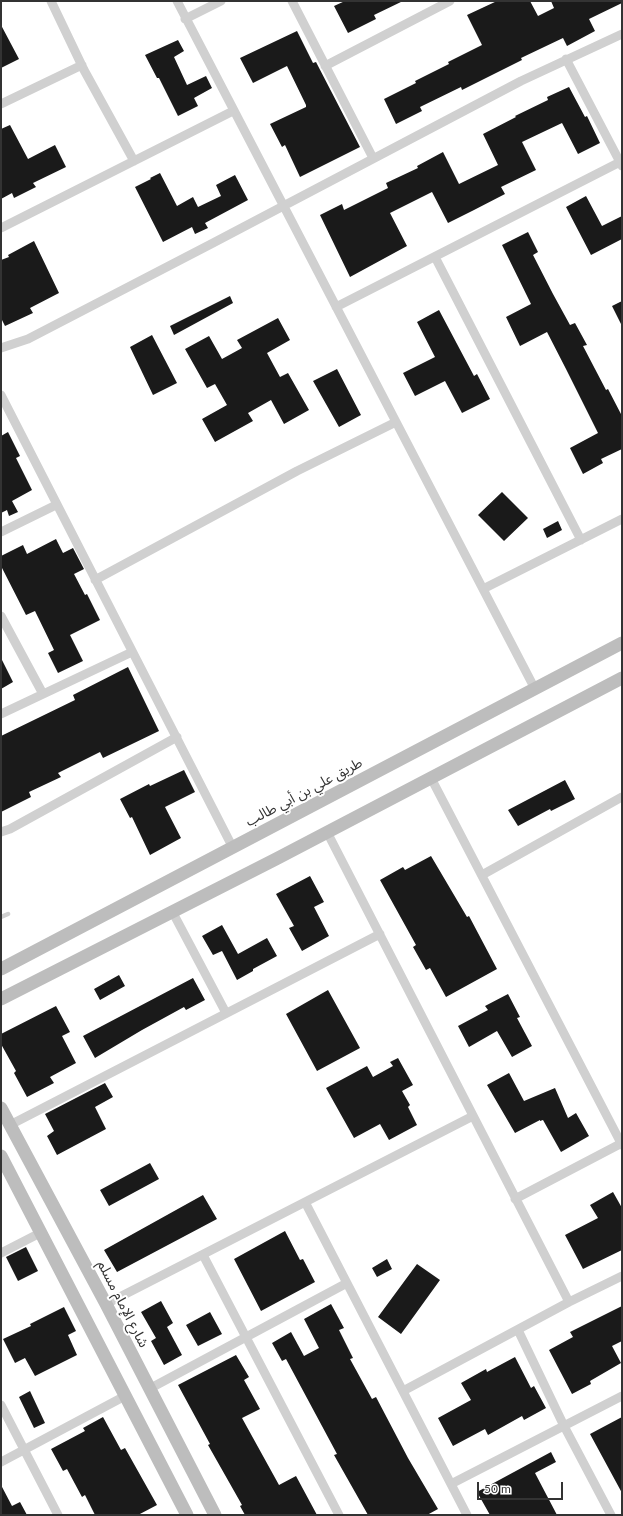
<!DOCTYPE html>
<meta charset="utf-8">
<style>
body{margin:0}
#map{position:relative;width:623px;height:1516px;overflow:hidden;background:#fff;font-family:Lato,sans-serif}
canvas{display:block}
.frame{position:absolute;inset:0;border:2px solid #333;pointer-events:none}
.scale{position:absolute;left:477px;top:1482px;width:86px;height:18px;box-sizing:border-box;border:2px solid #333;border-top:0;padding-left:5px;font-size:12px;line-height:14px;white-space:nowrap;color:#333;-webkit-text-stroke:3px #fff;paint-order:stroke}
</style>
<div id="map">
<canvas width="623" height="1516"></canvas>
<div class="frame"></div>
<div class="scale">50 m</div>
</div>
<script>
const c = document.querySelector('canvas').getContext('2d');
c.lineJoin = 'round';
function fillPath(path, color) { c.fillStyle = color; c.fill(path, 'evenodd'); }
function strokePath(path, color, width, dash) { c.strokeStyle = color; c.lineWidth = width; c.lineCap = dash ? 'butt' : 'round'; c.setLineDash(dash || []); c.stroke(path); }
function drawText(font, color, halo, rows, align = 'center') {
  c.font = font + ' Lato,"Noto Sans Arabic",sans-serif'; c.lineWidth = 4; c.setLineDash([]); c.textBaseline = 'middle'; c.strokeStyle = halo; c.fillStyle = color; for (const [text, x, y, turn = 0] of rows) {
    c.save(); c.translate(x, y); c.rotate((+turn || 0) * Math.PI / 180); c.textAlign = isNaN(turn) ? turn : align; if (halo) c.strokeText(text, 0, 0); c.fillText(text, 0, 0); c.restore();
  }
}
fillPath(new Path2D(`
 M345,1H403L374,15L376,19L348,33L334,6Z
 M497,1H530L538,16L554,8L551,1H622V3L589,19L595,31L567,46L563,38L521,58L522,60L462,90L461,87L420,107L422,111L396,124L384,99L416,83L415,81L449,64L448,62L482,45L467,15Z
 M1,25L19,59L1,68Z
 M297,31L313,63L316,62L360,147L300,177L285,145L282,147L270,124L306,107V105L287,66L253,83L240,58Z
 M178,40L184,51L174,57L187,85L206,76L212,88L194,98L198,106L178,116L159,78H157L145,55Z
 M569,87L585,117L587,116L600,143L578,154L562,123L522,142L536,170L501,187L505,194L474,210L448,223L432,192L390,213L407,246L350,277L320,215L342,204L344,210L388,188L386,183L418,168L417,166L443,152L459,184L498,165L483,134L516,117L515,116L548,100L547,97Z
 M10,125L28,159L55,145L66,167L33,183L36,187L14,198L12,193L1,199V129Z
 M160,173L177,206L193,197L198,207L221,196L216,185L235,175L248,200L205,223L208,228L195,234L192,227L163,242L135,187L151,179L150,178Z
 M586,196L602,226L622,216V239L591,255L566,207Z
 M528,232L538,252L533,255L553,294L570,325L575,323L587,345L583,346L606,390L608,389L622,416V449L601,459L603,463L583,474L570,448L598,433L566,369L547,332L520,346L506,317L531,304L502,245Z
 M34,241L59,293L30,308L33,313L5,326L1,318V260L9,257L8,255Z
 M230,296L233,303L174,335L170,326Z
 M622,301V326L612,306Z
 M439,310L474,376L477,374L490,399L462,413L445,381L415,396L403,373L435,357L417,322Z
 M278,318L290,340L267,353L280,377L288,373L309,410L284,424L271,400L248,413L253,421L215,442L202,419L227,405L215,384L207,388L185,349L209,336L222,359L242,348L237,340Z
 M152,335L177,383L153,395L130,347Z
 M337,369L361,415L339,427L313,381Z
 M8,432L20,456L16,458L32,490L12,501L18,512L9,516L7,510L1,513V436Z
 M502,492L528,518L504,541L478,515Z
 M558,521L562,530L547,538L543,529Z
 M56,539L63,553L73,548L84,569L74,574L85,595L87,594L100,620L70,635L83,661L58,673L48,653L54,650L35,611L26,615L1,566V556L23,545L27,554Z
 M1,658L13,682L1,689Z
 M128,667L159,731L103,758L100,752L58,773L61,777L29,792L31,797L1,812V736L75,700L73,695Z
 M184,770L195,792L165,807L181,838L150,855L132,817L130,818L120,799L149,784L150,786Z
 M565,780L575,799L551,811L550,809L518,826L508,810Z
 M431,856L467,917L469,916L497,969L446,997L430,968L426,970L413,947L416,945L380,880L403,867L405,870Z
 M310,876L324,902L314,907L329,936L302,951L289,928L294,926L276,894Z
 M222,925L238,954L267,938L277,956L253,969V971L237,980L222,951L213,955L202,936Z
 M119,975L125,986L100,1000L94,989Z
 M193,978L205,1000L186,1010L184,1007L142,1030L95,1058L83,1036Z
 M328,990L360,1048L317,1071L286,1014Z
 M508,994L520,1017L517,1018L532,1046L512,1057L497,1031L469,1047L458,1026L488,1010L485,1006Z
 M56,1006L70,1032L62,1036L76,1063L50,1077L54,1083L27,1097L14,1073L16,1071L1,1044V1034Z
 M398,1058L413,1085L402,1091L410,1105L408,1107L417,1125L389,1140L380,1124L354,1138L326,1088L367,1066L373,1077L393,1066L390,1062Z
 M509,1073L524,1101L555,1088L568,1118L576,1113L589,1136L561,1152L543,1120L540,1121V1120L515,1133L487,1085Z
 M105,1083L113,1097L95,1107L106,1129L57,1155L47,1136L54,1131L45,1114Z
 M150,1163L159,1179L109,1206L100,1190Z
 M613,1192L622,1208V1250L583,1269L565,1235L598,1218L590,1205Z
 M203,1195L217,1219L117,1272L104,1250Z
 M285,1231L300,1260L303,1259L315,1282L261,1311L234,1259Z
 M26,1247L38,1271L18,1281L6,1257Z
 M387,1259L392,1269L377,1277L372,1268Z
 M417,1264L440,1280L401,1334L378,1317Z
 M161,1301L173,1323L167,1327L182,1355L164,1365L151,1341L156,1338L141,1312Z
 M331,1304L344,1328L339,1330L353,1358L350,1359L372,1399L376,1397L408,1458L438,1509L427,1515H368L334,1455L337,1454L286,1359L282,1361L272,1343L291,1332L304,1356L319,1348L304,1319Z
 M622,1306V1341L612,1346L621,1363L590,1381L591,1384L572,1394L549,1350L573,1337L570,1332Z
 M64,1307L76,1331L68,1335L77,1355L35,1376L25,1358L15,1363L3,1339L31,1326L30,1324Z
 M210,1312L222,1334L198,1346L186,1325Z
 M236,1355L249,1377L244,1380L260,1409L242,1418L279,1485L296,1476L317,1515H245L240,1506L242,1505L208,1445L210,1444L178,1385Z
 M515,1357L531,1388L534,1386L546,1408L524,1420L522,1416L488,1435L485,1429L453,1446L438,1418L471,1400L461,1383L486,1369L487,1372Z
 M30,1391L45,1423L34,1428L19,1397Z
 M103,1417L121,1450L125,1448L157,1505L138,1515H95L85,1495L82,1497L67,1469L63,1471L51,1449L85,1431L83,1428Z
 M622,1417V1493L590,1434Z
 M551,1452L556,1462L535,1473L557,1515H490L477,1492Z
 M1,1485L12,1506L20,1502L27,1515H1Z`), '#1a1a1a');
strokePath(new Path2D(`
 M1,917L8,914`), '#d0d0d0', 4.5);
strokePath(new Path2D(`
 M51,1L84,70L134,161
 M177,1L535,689
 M292,1L373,158
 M185,19L221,1
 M566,59L622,166
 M325,66L450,1
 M1,104L82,65
 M1,228L233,111
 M435,257L581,540
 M336,307L620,162
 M1,348L28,339L213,243L521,81L622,34
 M1,395L233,848
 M1,532L56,505
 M95,580L297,471L396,422
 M483,589L622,519
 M1,616L43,694
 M1,714L132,652
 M431,778L622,1145
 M1,832L10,829L177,737
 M327,832L569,1302
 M482,875L622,797
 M172,911L226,1013
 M10,1125L380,934
 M515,1199L622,1143
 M305,1202L467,1515
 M1,1253L40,1233
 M203,1255L339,1515
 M106,1304L473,1116
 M518,1330L564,1426L611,1515
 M149,1389L347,1283
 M403,1391L569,1302L622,1276
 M1,1405L58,1515
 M1,1462L125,1396
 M451,1484L622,1396`), '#d0d0d0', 9);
strokePath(new Path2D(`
 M1,969L622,643
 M1,999L276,859L622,678
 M1,1108L106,1304L215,1515
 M1,1156L187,1515`), '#bdbdbd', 13);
drawText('14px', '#333', '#fff', [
 ["طريق علي بن أبي طالب",304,792,-28],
 ["شارع الإمام مسلم",123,1304,63]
]);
</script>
